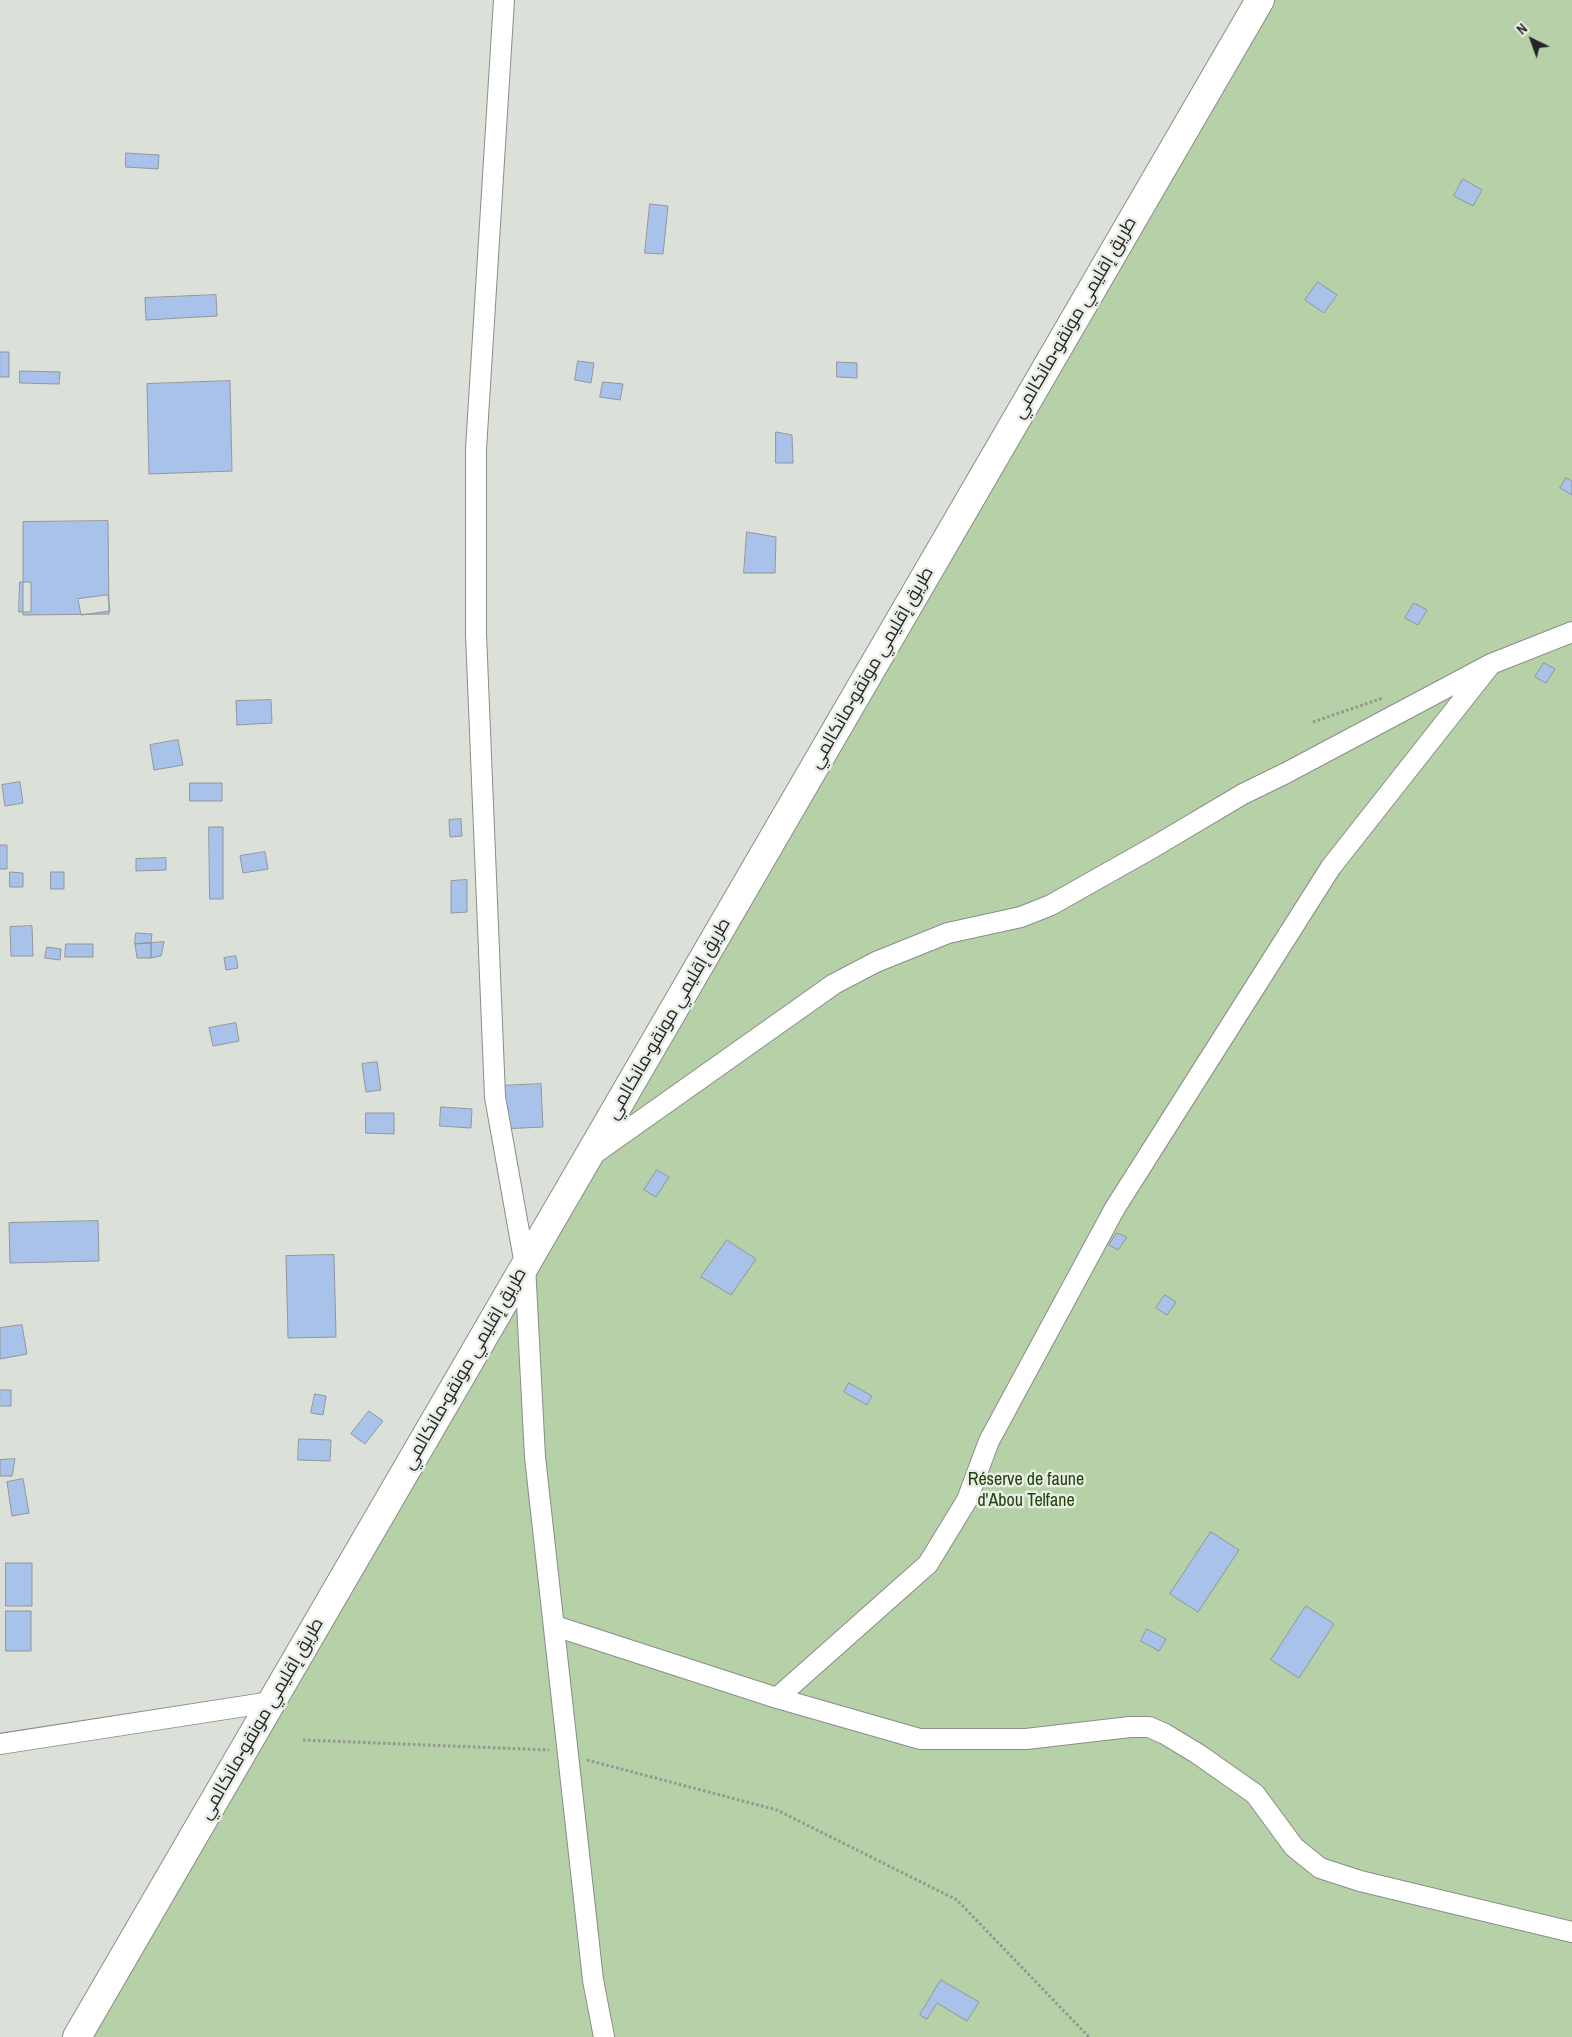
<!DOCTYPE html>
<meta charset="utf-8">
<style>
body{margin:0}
#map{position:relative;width:1572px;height:2037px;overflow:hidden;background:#dbe0d9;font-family:"Archivo Narrow",sans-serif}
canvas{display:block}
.north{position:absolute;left:1507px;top:15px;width:50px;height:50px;-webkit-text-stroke:4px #e8ede6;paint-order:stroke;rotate:318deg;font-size:14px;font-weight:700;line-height:20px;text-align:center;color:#242523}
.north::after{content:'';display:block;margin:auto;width:18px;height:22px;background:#242523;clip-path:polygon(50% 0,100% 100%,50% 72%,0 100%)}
</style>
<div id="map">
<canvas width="1572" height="2037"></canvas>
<div class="north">N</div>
</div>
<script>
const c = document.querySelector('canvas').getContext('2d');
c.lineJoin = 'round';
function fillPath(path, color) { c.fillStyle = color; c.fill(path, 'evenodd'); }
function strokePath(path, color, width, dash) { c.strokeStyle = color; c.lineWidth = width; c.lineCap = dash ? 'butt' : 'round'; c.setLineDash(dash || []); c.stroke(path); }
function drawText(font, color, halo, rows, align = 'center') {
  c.font = font + ' "Archivo Narrow",Cairo,sans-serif'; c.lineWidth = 5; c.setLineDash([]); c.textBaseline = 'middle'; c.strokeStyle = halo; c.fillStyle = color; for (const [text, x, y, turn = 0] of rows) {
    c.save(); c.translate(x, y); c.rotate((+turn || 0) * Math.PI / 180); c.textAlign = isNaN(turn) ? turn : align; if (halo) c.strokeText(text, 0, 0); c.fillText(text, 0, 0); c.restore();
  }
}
fillPath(new Path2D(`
 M1260,0H1572V2037H77Z`), '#b6d0a7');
const building = new Path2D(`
 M126,153L159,155L158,169L126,167Z
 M1463,179L1482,190L1473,206L1454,196Z
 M650,204L668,206L663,254L645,253Z
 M1318,282L1337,295L1324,313L1305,300Z
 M216,295L217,316L146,320L145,298Z
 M0,352H9V377H0Z
 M578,361L594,363L591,383L575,380Z
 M837,362L857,363V378L837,377Z
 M20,371L60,372L59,384L20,383Z
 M230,381L232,471L149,474L147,384Z
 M603,382L623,384L620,400L600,397Z
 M776,432L792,435L793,463H776Z
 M1566,478L1572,481V495L1560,488Z
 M108,521L109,614L23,615V522Z
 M747,532L776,537L775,573H744Z
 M20,582H31V612H19Z
 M108,595L110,611L81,615L78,599Z
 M1414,603L1427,610L1418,625L1405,618Z
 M1544,663L1555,669L1546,683L1535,677Z
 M271,700L272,723L237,725L236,701Z
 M178,740L183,765L154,770L150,745Z
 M20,782L23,803L5,806L2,785Z
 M190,783H222V801H190Z
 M461,819L462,836L450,837L449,820Z
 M209,827H223V899H210Z
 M0,845H7V869H0Z
 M265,852L268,869L243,873L240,856Z
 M166,858V870L136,871V859Z
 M10,872L23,873V887H10Z
 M51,872H64V889H51Z
 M467,880V912L451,913V881Z
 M32,926L33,956H11L10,927Z
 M136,933L152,934L151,943L135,944Z
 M164,942L161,956L151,958V943Z
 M151,943V958H137L135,944Z
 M66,944H93V957H65Z
 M47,947L61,949L60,960L45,958Z
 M236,956L238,968L226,970L224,958Z
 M236,1023L239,1041L213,1046L209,1028Z
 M377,1062L381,1090L366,1092L362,1064Z
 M541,1084L543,1127L501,1129L500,1086Z
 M441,1107L472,1109L471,1128L440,1126Z
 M366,1113H394V1134L366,1133Z
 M657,1170L669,1177L656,1197L644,1190Z
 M98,1221L99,1261L10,1263L9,1223Z
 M1117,1233L1127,1237L1118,1250L1109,1245Z
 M727,1240L756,1259L731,1295L701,1277Z
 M334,1255L336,1337L288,1338L286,1256Z
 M1165,1295L1176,1302L1167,1315L1156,1308Z
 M22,1325L27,1354L0,1359V1328Z
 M849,1383L872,1396L867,1405L844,1392Z
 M0,1390H11V1406H0Z
 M315,1394L326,1396L323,1415L311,1413Z
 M369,1411L383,1421L365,1444L351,1434Z
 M299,1439L331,1440L330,1461L298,1460Z
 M15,1459L12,1476H0V1460Z
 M23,1479L29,1513L12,1516L7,1482Z
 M1211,1532L1239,1550L1198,1612L1170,1594Z
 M6,1563H32V1606H6Z
 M1306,1606L1334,1624L1299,1678L1271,1660Z
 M6,1611H31V1651H6Z
 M1147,1629L1166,1639L1159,1651L1141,1641Z
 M941,1980L979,2002L967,2021L937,2003L927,2019L920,2015Z`);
fillPath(building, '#a9c2ea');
strokePath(building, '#92969c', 1);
const street = new Path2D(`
 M504,0L476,449V634L495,1097L525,1265L535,1457L593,1980L604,2037
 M591,1156L834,984L876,962L948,933L1021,917L1051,905L1152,848L1243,794L1286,773L1491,664L1572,632
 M555,1626L777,1698L920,1739H1026L1130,1727H1149L1165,1734L1198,1754L1255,1794L1294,1847L1320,1868L1360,1881L1572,1932
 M777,1698L928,1564L967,1500L989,1441L1115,1208L1331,867L1491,664
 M0,1744L271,1702`);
const highway = new Path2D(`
 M77,2037L1260,0`);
strokePath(street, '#8a8e88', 22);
strokePath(highway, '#8a8e88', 30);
strokePath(new Path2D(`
 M1313,722L1383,698
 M303,1740L549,1750
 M587,1760L777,1810L957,1900L1089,2037`), '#939691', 3, [2.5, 2.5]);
strokePath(street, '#fff', 20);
strokePath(highway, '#fff', 28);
drawText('18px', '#242523', '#e8ede6', [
 ["طريق إقليمي مونقو-مانكالمي",1075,318,-60],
 ["طريق إقليمي مونقو-مانكالمي",872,668,-60],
 ["طريق إقليمي مونقو-مانكالمي",669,1019,-60],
 ["طريق إقليمي مونقو-مانكالمي",465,1369,-60],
 ["طريق إقليمي مونقو-مانكالمي",262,1719,-60]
]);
drawText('18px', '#234409', '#e8ede6', [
 ["Réserve de faune",1026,1480],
 ["d'Abou Telfane",1026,1501]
]);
</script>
